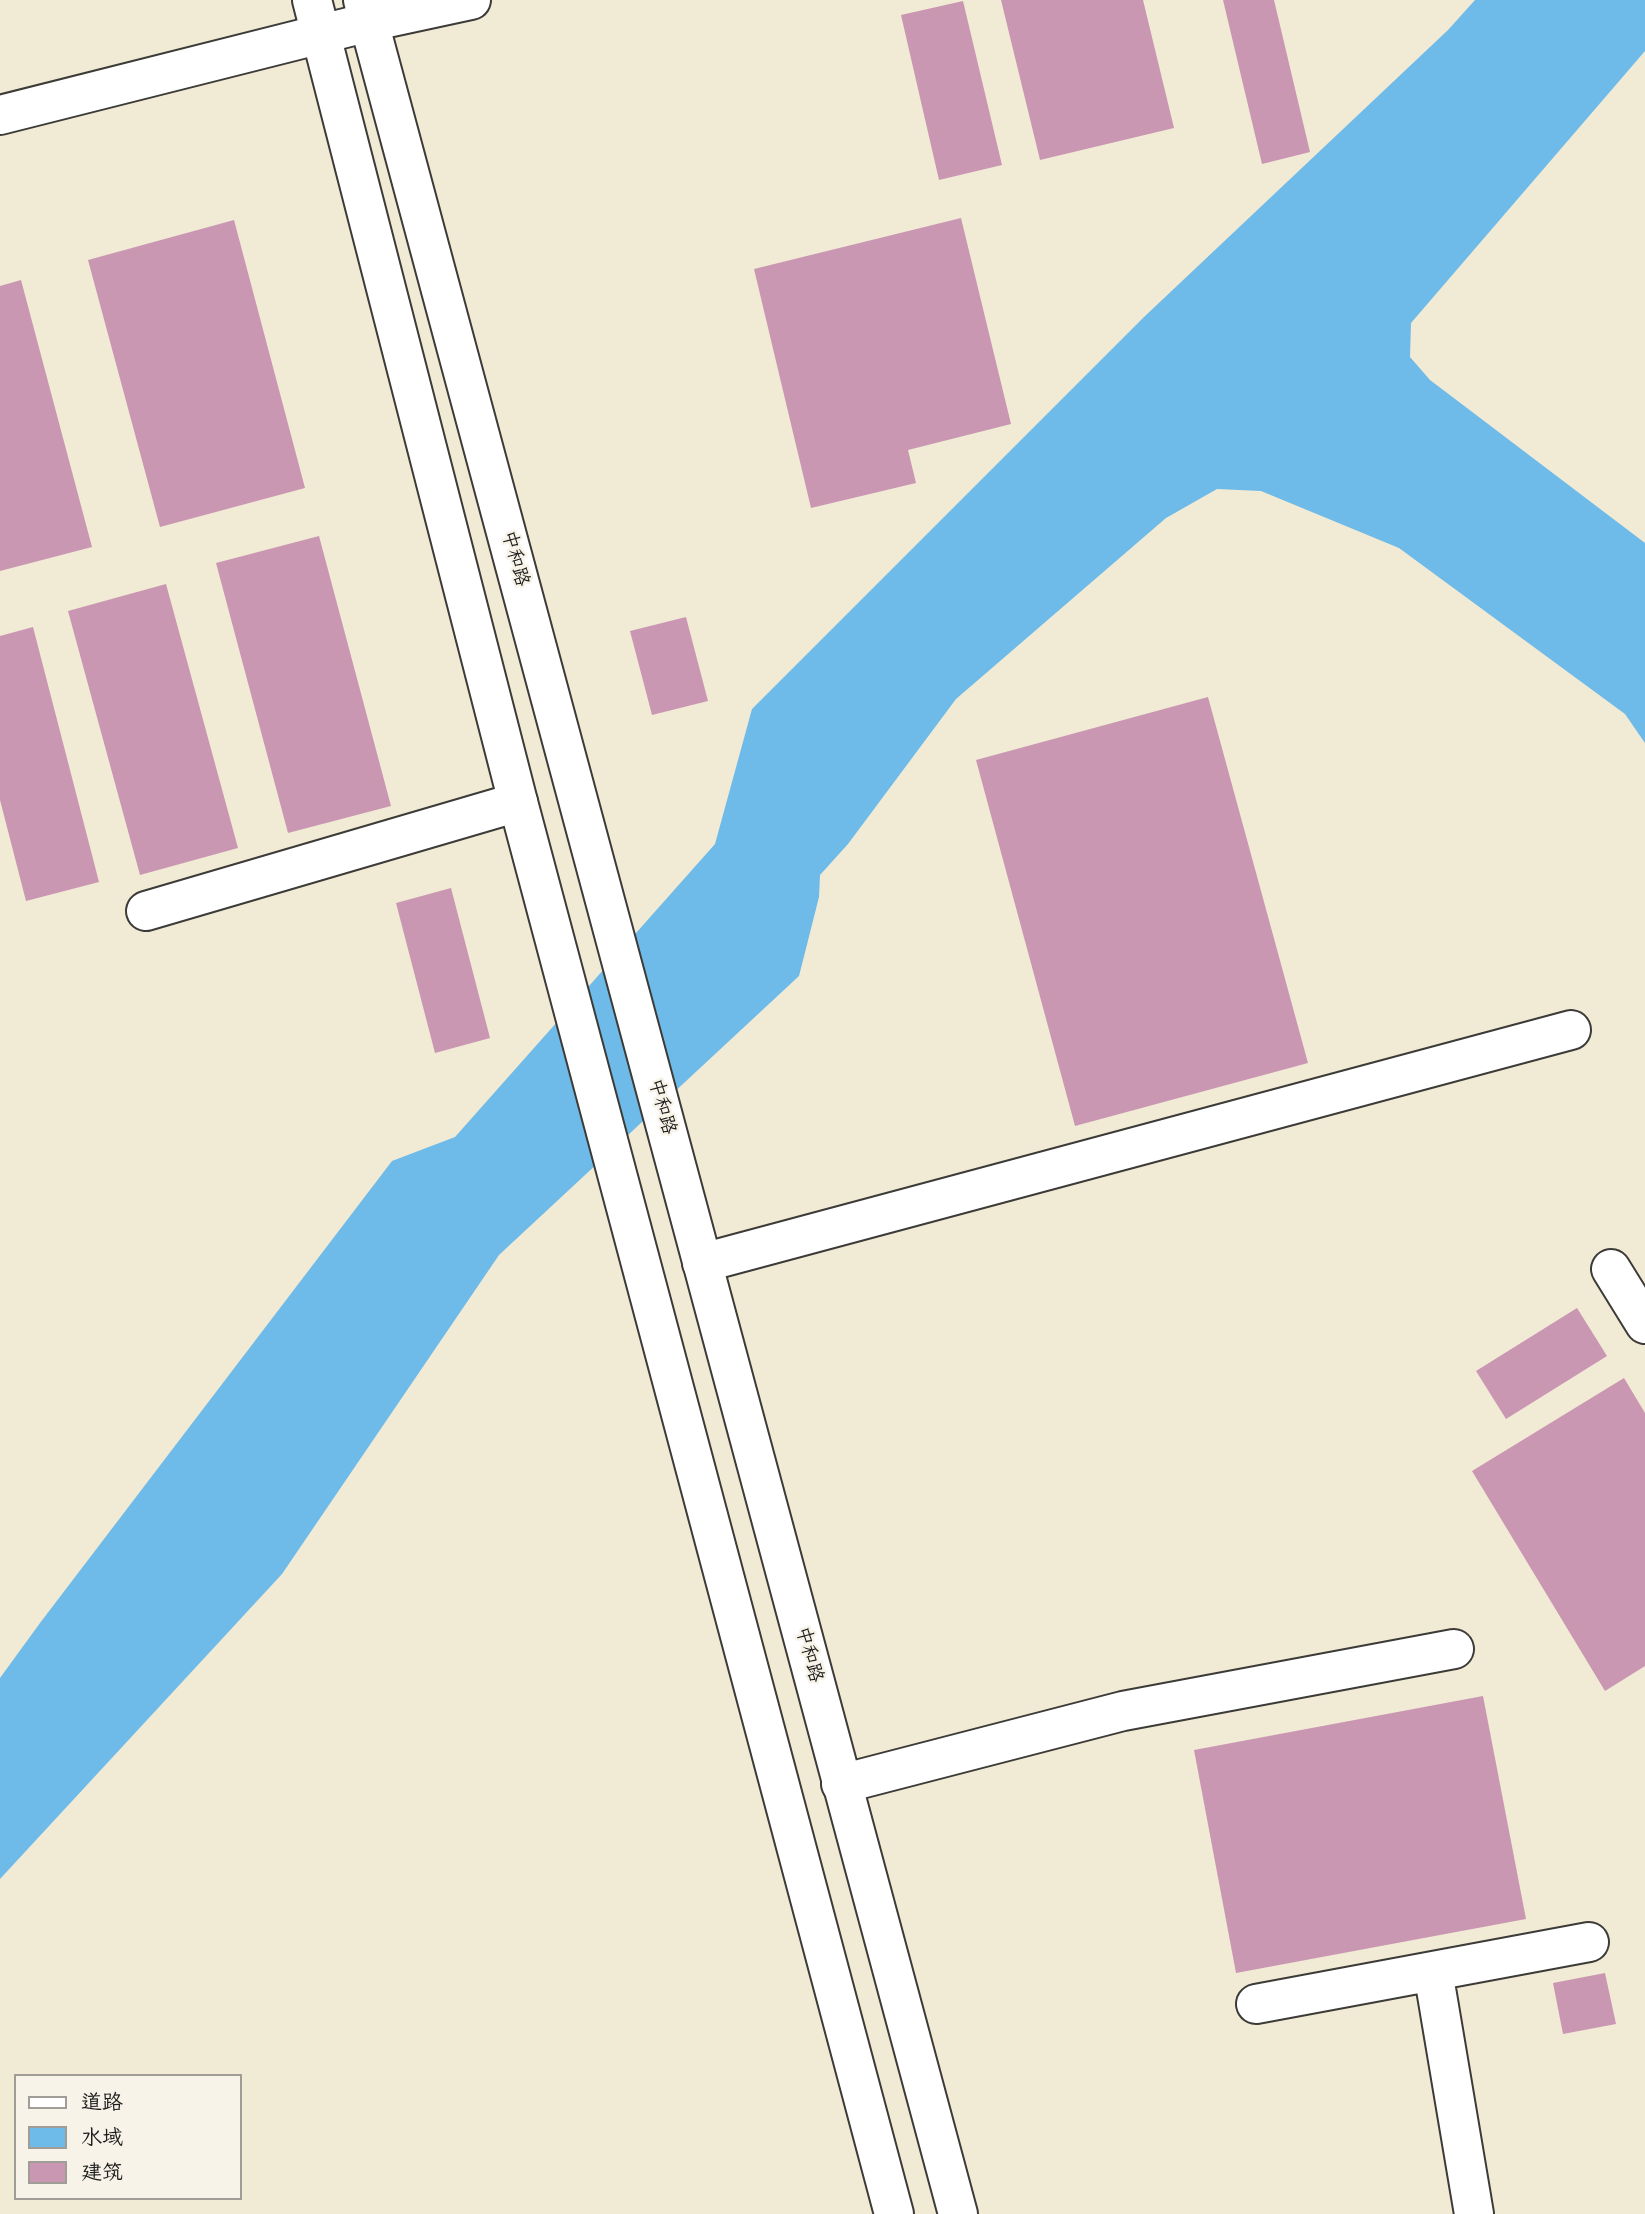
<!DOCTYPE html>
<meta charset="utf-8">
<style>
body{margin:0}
#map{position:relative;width:1645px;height:2214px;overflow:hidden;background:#f1ead5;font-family:"Gochi Hand","LXGW WenKai TC",sans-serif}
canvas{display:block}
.legend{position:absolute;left:14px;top:2074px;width:228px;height:126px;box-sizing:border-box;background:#f7f3e8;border:2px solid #9f9d96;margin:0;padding:9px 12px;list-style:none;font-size:21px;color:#1c1c1c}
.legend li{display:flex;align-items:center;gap:14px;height:35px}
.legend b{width:35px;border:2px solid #9f9d96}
</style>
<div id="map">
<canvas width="1645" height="2214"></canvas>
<ul class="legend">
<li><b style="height:9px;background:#fff"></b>道路</li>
<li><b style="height:19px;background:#6ebae8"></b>水域</li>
<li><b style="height:19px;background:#ca97b3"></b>建筑</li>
</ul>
</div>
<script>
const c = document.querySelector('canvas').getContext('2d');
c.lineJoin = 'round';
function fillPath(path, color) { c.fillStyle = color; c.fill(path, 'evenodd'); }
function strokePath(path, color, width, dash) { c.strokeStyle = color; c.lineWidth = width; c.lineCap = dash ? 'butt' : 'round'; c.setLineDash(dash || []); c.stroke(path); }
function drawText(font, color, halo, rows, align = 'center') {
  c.font = font + ' "Gochi Hand","LXGW WenKai TC",sans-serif'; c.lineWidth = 5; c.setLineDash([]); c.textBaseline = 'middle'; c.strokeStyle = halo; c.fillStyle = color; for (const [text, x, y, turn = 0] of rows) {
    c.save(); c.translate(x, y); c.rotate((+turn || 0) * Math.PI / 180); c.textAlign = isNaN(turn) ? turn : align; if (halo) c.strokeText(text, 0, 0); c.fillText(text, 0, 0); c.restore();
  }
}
fillPath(new Path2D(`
 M1475,0H1645V51L1411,323L1410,357L1430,380L1645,543V743L1625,714L1399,548L1261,491L1217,489L1166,518L956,699L848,844L820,875L819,897L799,976L499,1255L282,1574L0,1879V1678L40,1623L392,1161L455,1137L715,844L752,709L1144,317L1448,30Z`), '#6ebae8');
fillPath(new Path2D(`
 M1001,0H1143L1174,128L1040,160Z
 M1223,0H1274L1310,152L1262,164Z
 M963,1L1002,165L939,180L901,15Z
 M961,218L1011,424L908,450L916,483L811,508L754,269Z
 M234,220L305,488L160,527L88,260Z
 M21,280L92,547L0,571V286Z
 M319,536L391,806L288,833L216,563Z
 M166,584L238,848L140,875L68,611Z
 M686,617L708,701L652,715L630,631Z
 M33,627L99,882L26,901L0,800V636Z
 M1208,697L1308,1063L1075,1126L976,760Z
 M451,888L490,1038L435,1053L396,903Z
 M1577,1308L1607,1356L1506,1419L1476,1371Z
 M1624,1378L1645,1413V1666L1605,1691L1472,1471Z
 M1483,1696L1526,1919L1236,1973L1194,1750Z
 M1605,1973L1616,2024L1563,2034L1553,1983Z`), '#ca97b3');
const minor = new Path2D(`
 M0,115L369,22L471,0
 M146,911L518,802
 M702,1263L1571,1030
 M1611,1269L1645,1324
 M841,1784L1123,1711L1454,1649
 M1433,1971L1474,2214
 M1256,2004L1589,1942`);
const major = new Path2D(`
 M312,0L518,802L894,2214
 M363,0L958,2214`);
strokePath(minor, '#3c3b38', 42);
strokePath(major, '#3c3b38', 42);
strokePath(minor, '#fff', 38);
strokePath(major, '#fff', 38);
drawText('19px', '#1c1c1c', '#f7f3e8', [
 ["中和路",513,559,75],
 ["中和路",660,1107,75],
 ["中和路",807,1655,75]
]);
</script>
